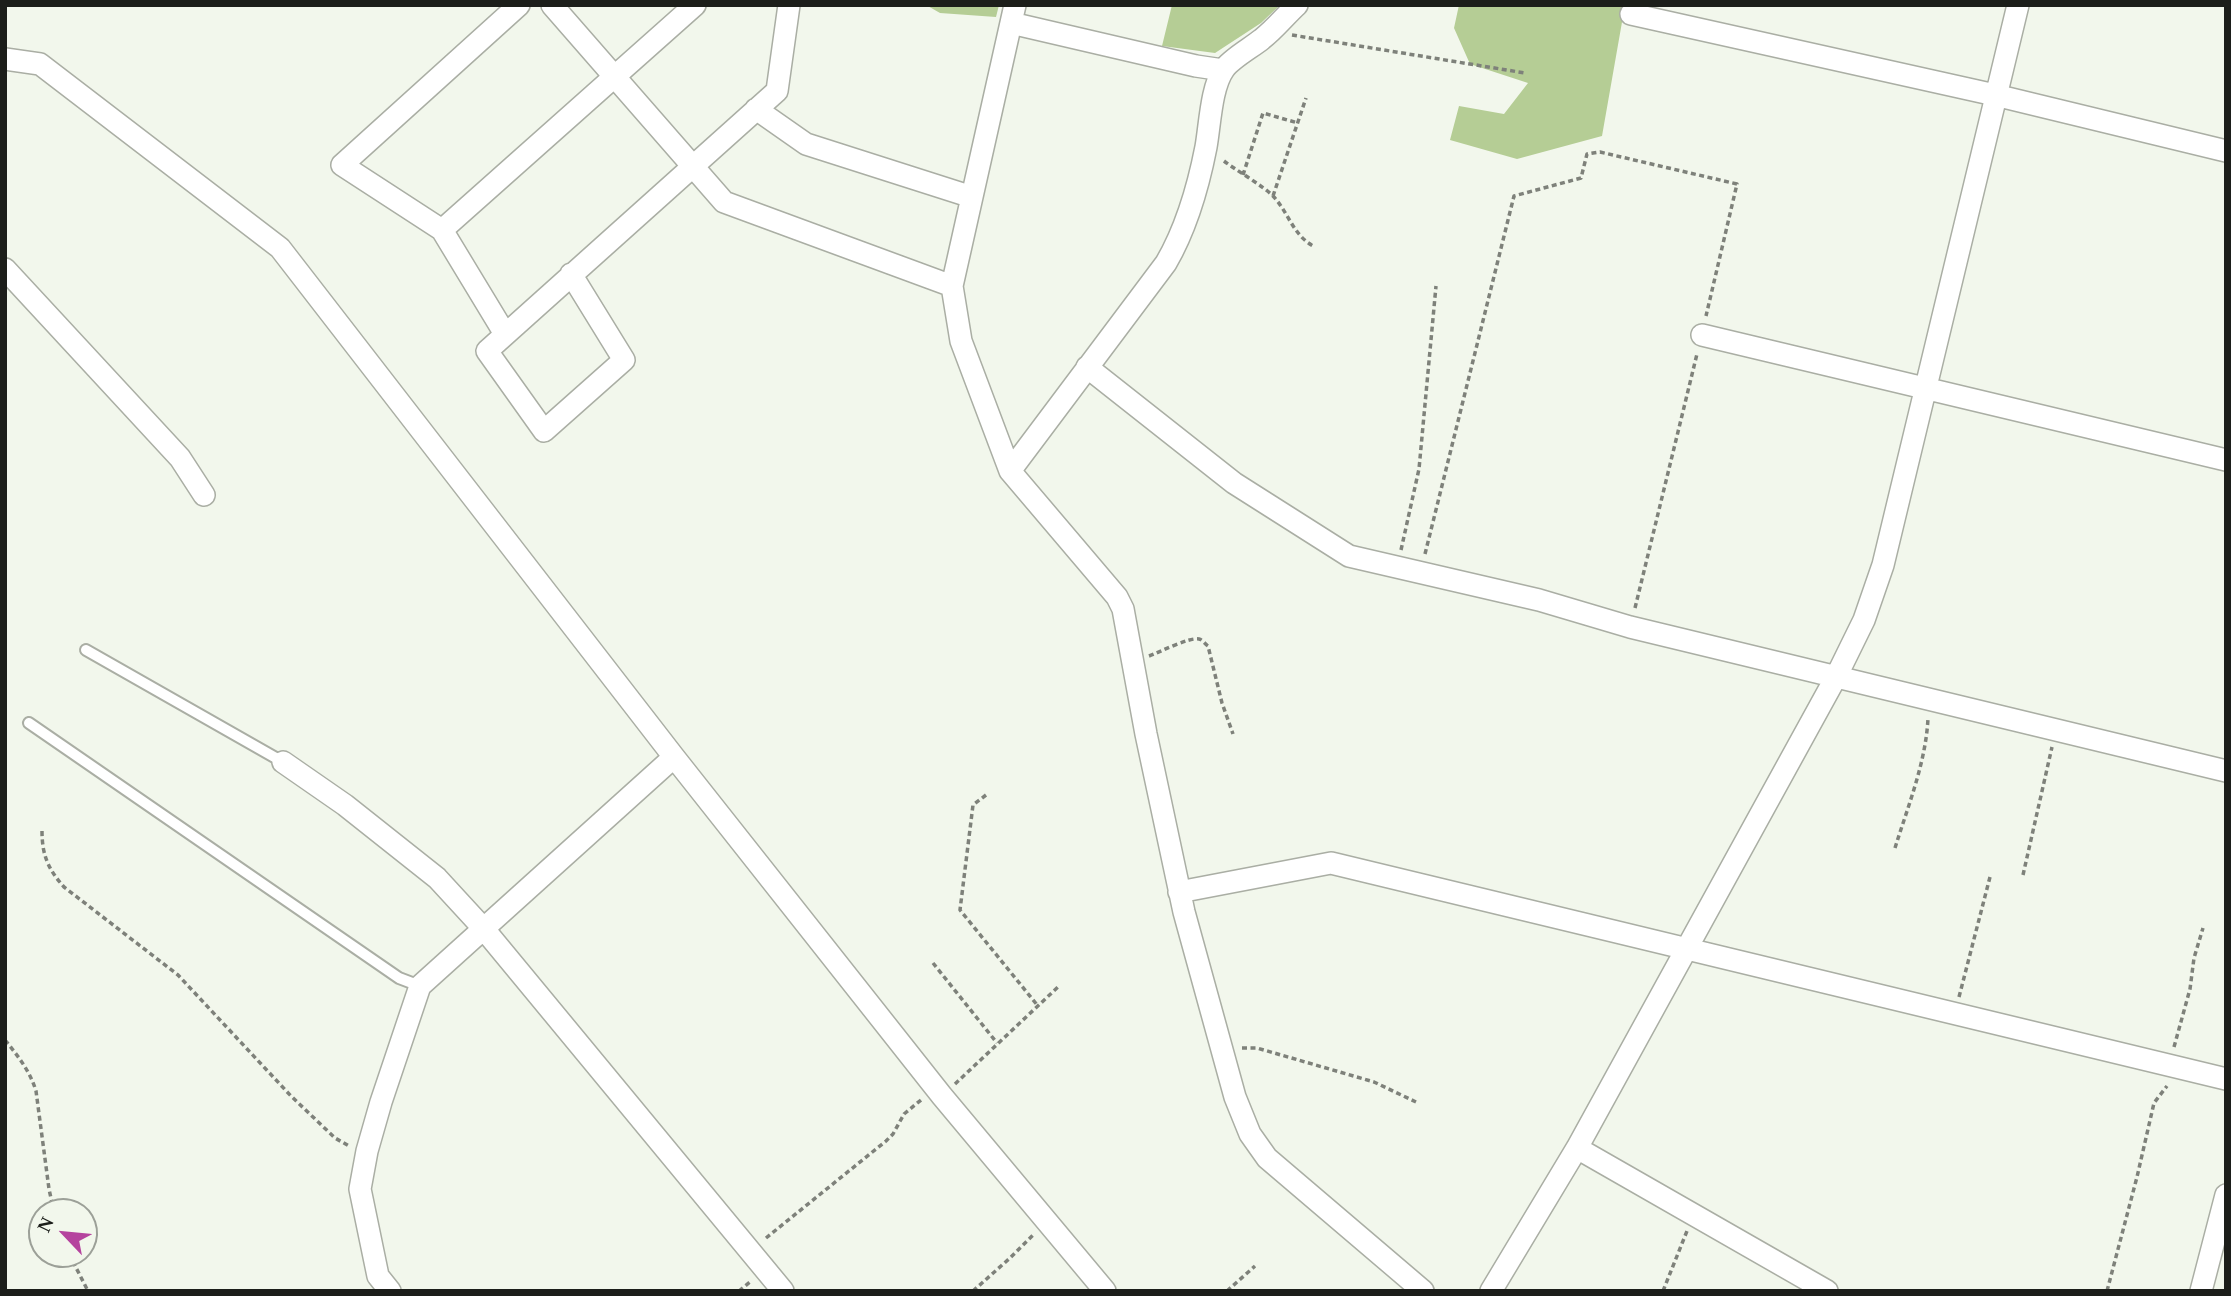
<!DOCTYPE html>
<style>
body{margin:0}
#map{position:relative;width:2231px;height:1296px;overflow:hidden;background:#f2f7ec;font-family:"Times New Roman",serif}
canvas{display:block}
.frame{position:absolute;inset:0;border:7px solid #1c1e1a;pointer-events:none}
.north{position:absolute;left:28px;top:1198px;width:70px;height:70px;box-sizing:border-box;background:#f2f7ec;border:2px solid #9ca098;border-radius:50%;rotate:296deg;font-size:19px;font-weight:700;line-height:28px;text-align:center;color:#1c1e1a}
.north::after{content:'';display:block;margin:auto;width:24px;height:32px;background:#b5439e;clip-path:polygon(50% 0,100% 100%,50% 72%,0 100%)}
</style>
<div id="map">
<canvas width="2231" height="1296"></canvas>
<div class="frame"></div>
<div class="north">N</div>
</div>
<script>
const c = document.querySelector('canvas').getContext('2d');
c.lineJoin = 'round';
function fillPath(path, color) { c.fillStyle = color; c.fill(path, 'evenodd'); }
function strokePath(path, color, width, dash) { c.strokeStyle = color; c.lineWidth = width; c.lineCap = dash ? 'butt' : 'round'; c.setLineDash(dash || []); c.stroke(path); }
fillPath(new Path2D(`
 M926,5H999L996,17L940,13Z
 M1172,5H1280L1261,23L1215,53L1162,46Z
 M1459,5H1625L1602,136L1517,159L1450,140L1459,106L1504,114L1528,83L1470,64L1454,28Z`), '#b5cd95');
const service = new Path2D(`
 M86,650L283,762
 M29,723L399,978L420,986`);
const minor = new Path2D(`
 M552,5L724,202L952,286
 M1015,5L952,286L961,341L1010,471L1117,597L1123,609L1146,734L1184,912L1235,1097L1250,1134L1267,1158L1423,1291
 M1631,14L1995,95L2226,151
 M1011,23L1196,66L1223,70
 M5,59L40,64L280,248L674,757L942,1096L1105,1291
 M756,109L806,144L972,197
 M442,230L695,5
 M5,269L180,458L204,495
 M571,274L624,360L544,431L487,351L777,91L789,5
 M505,334L442,230L342,165L519,5
 M1702,335L2226,460
 M1087,367L1234,483L1349,556L1539,600L1630,627L2226,771
 M1010,471L1166,263C1187,227 1198,188 1206,147C1210,125 1211,87 1224,69C1232,58 1251,48 1262,39C1275,29 1285,16 1297,5
 M283,762L345,805L437,878L483,928L783,1291
 M1179,892L1331,863L2226,1079
 M1577,1148L1827,1291
 M390,1291L378,1276L360,1189L367,1151L381,1102L420,986L674,757
 M1491,1291L1577,1148L1836,677L1864,620L1883,565L2018,5
 M2201,1291L2226,1195`);
strokePath(service, '#aaaea4', 14);
strokePath(minor, '#aaaea4', 24);
strokePath(new Path2D(`
 M1292,35L1525,73
 M1224,161C1237,171 1262,185 1273,196C1289,213 1293,236 1315,247
 M1243,175L1263,113L1298,123
 M1273,196L1306,98
 M1401,550L1419,469L1436,286
 M1425,554L1514,196L1581,178L1587,154L1600,152L1737,184L1706,316
 M1635,608L1697,354
 M1149,656C1160,652 1189,637 1199,639C1203,640 1205,644 1208,646L1222,703L1233,734
 M986,795L973,805L960,910L1038,1006
 M42,831C42,855 48,869 64,887L178,975L291,1096L335,1138L349,1146
 M1895,848C1908,806 1926,762 1928,718
 M2023,875L2052,747
 M933,963L997,1043
 M1959,997L1990,877
 M5,1040C18,1056 30,1071 36,1091L49,1189L54,1212
 M2174,1047L2190,989L2194,958L2203,928
 M1242,1048H1257L1374,1082L1416,1102
 M955,1084L1058,987
 M766,1238L886,1141L893,1134L904,1114L921,1100
 M69,1254L88,1291
 M739,1291L750,1282
 M973,1291L1010,1258L1033,1235
 M1227,1291L1255,1266
 M1663,1291L1687,1231
 M2107,1291L2137,1177L2154,1103L2167,1086`), '#7e817a', 3.5, [5, 3.5]);
strokePath(service, '#fff', 10);
strokePath(minor, '#fff', 21);
</script>
